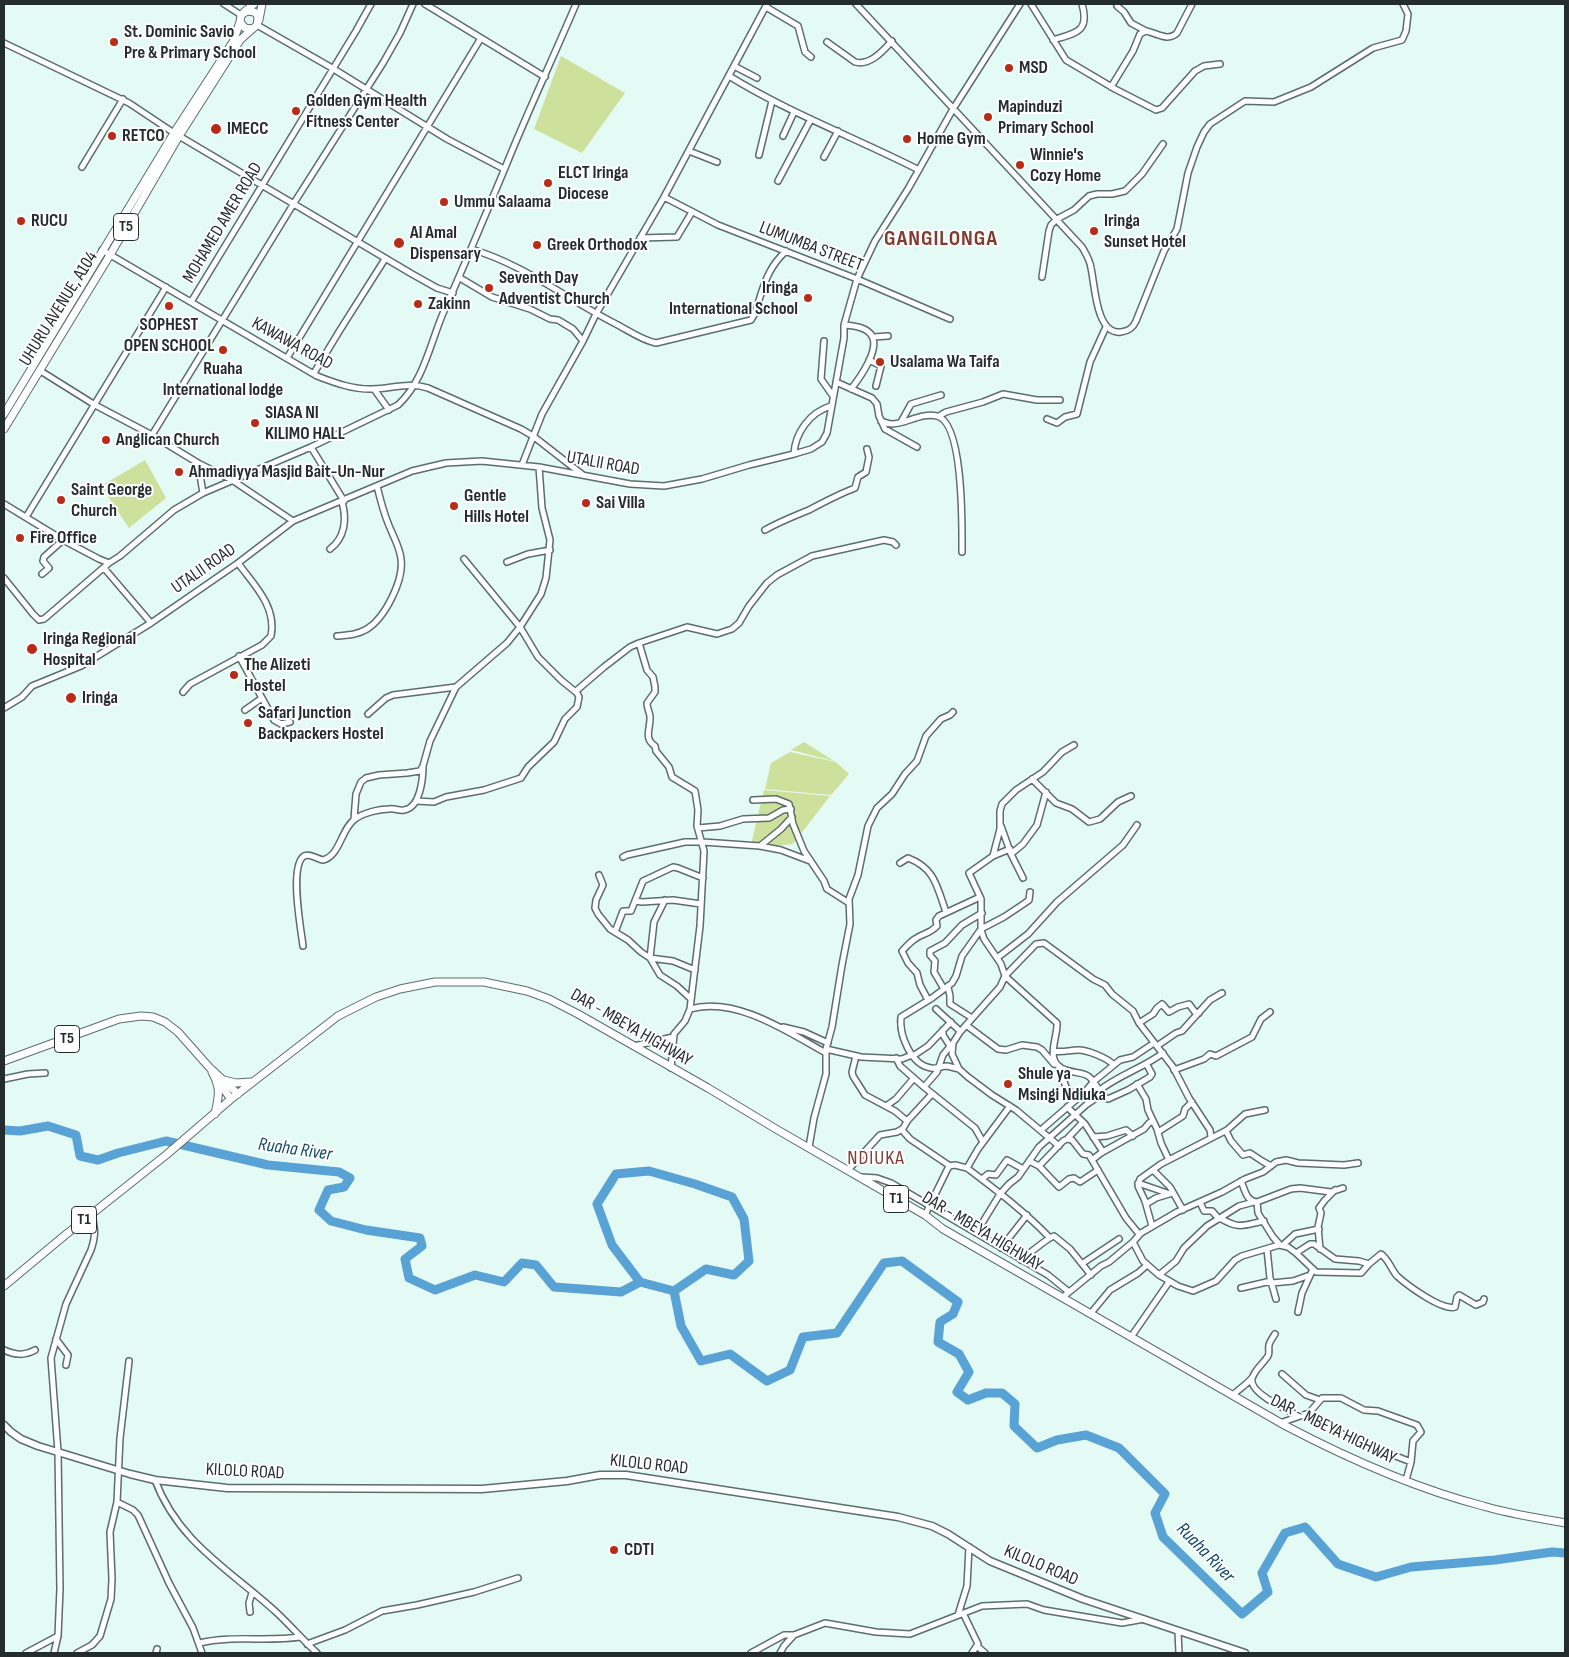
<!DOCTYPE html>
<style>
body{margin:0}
#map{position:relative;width:1569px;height:1657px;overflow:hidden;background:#e4faf5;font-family:"Sofia Sans Condensed",sans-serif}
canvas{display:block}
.frame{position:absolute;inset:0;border:5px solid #252d2c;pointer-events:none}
</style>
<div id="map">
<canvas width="1569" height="1657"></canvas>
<div class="frame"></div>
</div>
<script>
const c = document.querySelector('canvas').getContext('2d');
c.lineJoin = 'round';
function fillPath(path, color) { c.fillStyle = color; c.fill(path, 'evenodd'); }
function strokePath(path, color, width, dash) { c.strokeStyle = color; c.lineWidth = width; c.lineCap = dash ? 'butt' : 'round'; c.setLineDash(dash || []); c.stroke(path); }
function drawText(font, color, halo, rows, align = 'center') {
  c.font = font + ' "Sofia Sans Condensed",sans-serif'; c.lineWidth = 4; c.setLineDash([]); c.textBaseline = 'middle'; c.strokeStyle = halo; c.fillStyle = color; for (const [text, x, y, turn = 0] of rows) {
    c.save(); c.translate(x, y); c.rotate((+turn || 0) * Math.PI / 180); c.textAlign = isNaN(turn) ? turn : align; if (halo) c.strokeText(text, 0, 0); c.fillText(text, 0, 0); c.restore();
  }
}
fillPath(new Path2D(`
 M561,56L625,93L582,153L534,129Z
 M145,460L166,498L129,528L101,486Z
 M804,742L834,761L791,750Z
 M790,752L836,762L849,774L831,795L765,789L771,763Z
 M764,790L830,796L793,844L750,849Z`), '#cee19c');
strokePath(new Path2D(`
 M4,1130L20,1131L48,1126L76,1135L80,1156L98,1160L118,1153L166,1141L268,1165L339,1172L350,1178L344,1187L328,1190L319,1210L331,1221L366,1230L420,1238L422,1246L405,1259L409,1278L435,1290L475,1275L504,1282L522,1263L536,1265L554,1287L621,1292L640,1282L674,1291L681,1326L701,1361L730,1354L767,1381L790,1370L803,1337L837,1333L884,1263L902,1261L958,1302L953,1314L940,1322L938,1342L959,1354L969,1372L957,1392L968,1400L986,1393H1002L1015,1404L1014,1426L1037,1448L1057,1440L1086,1435L1119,1448L1165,1494L1155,1513L1163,1537L1242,1614L1268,1592L1262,1573L1285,1533L1305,1527L1338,1564L1376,1577L1411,1567L1495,1560L1552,1552L1565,1553
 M640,1282L612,1245L597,1204L616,1174L649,1171L695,1184L732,1197L744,1219L749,1261L734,1275L706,1269L674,1291`), '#58a2d5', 9);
const minor = new Path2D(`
 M224,4L241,15
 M425,4L545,77
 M856,4L1082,247C1086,254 1090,260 1091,268C1095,286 1096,335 1121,332C1129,331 1133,328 1136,321L1164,251L1177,229L1188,173L1197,147L1204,132L1210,124L1245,101L1274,102L1311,87L1373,48L1402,40L1406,31L1408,14L1403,4
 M1031,4L1066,60L1115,89L1156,110L1162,108L1195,71L1204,66L1220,64
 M1117,6L1124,12L1131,23L1146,31
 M766,7L798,26L805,52L811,57
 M257,25L332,68L447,139L504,169
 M1053,40C1076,33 1090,32 1082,4
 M827,42L855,62C870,66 883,51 892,41
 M4,43L129,103L174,133
 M734,66L757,78
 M729,76C789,113 856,138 919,170
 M1111,87L1133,51L1140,34L1146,31C1157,33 1168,42 1177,33L1192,4
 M179,136L412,274L437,288L453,293
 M783,136L794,112
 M689,151L717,162
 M759,155L772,101
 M824,157L838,131
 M82,167L123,99
 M778,181L811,119
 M664,197L718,225L857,279L950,319
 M640,238L677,237L692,212
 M471,249C523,264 567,299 614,323C628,330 641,340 656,343L751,320C756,313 758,305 760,297C766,278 771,265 786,251
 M102,250L317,376C335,383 354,390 374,389C393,388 409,382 428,388L521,429L533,436L583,475
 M1042,277L1049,231L1051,225L1057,219L1074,210L1089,196L1097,194H1112L1125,191L1142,174L1163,144
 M460,278L492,297L530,309L550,319L558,320L573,329L583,341
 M191,302L356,31L371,4
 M844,325C854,326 867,327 872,336C880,350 859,379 851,389
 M873,337L888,336
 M824,341L821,379L833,396
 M287,358L481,38
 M869,360L881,366L876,386
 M39,370L95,405L152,435L198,463L232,480L293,521
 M314,373L340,330L385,259
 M836,382L872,398L877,404L879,416L885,429L917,447
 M374,389L389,410
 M939,416L946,412L983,402L1003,394L1037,400H1060
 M1047,419L1057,423L1065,417L1077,414L1090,362L1106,327
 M881,421C884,422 888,424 892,424C905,424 923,412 937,416C964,423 962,529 962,552
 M901,422L911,404L941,395
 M152,435L294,203L383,63L400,33L413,4
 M311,447L344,501
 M794,454C795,433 810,412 831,406
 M198,463L203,493
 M522,465L542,414L583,341L596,314L664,197L767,4
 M4,504L63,540L99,559L109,563L120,556L174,510L203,493L311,447L398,405C424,381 430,343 444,311C465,264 485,216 505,168C527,113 553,58 576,4
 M26,517L166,287
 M765,530C779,522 794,516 809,510C824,502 839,494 855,488L858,477L866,472L869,457L867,449
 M330,549C345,538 347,519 342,502
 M507,562L528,554L550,550
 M104,568L151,623
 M42,574L49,568L43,561L44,557L63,540
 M4,578L33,614L39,620L44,619L109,563
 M337,636C348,635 357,635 367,629C385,618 404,580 401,559C400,547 392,534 388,523C383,511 380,498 377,486
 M639,643L647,670L653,677L655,687V692L647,703C647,708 649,711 650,716C651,728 643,738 655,746L656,751L669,767L672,777L695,791L698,810L697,826L704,851L700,926L690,1009L685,1021L674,1034L671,1068
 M239,656L274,720L281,724L290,722
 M576,691L604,667L630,647L639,643L687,627L717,634L732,629L739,623L749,606L767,583L777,575L812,556L884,540L893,542L896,545
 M183,692L190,684L262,645L271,636C277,606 253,584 238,563
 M4,708L22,697L32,686L81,666L151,623L238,563L293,521L412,471L446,463L482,461L539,467L630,484L664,486L702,479L749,465L794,454L811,449L822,442L827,433L844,338V325L857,279L875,241L908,189L953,109L1020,4
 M245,710L262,698
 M368,714L386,698L393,695L456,687
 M1032,779L1056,803L1072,809L1089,822L1100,819L1118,802L1131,796
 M753,800L776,799L789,804L793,824L804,851L824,881L827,889L849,903
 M416,801L434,802L446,797L484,790L521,778L528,767L554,742L565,719L577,707L579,697L577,693L561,680L538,657L520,627L464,559
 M354,819L356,794L361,782L366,778L379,775L407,773L420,771L423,766L430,741L456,687L507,643L520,627L541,594L546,578L550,540L542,508L539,467
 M1001,826L1011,854L1023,878
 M698,828L720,826L743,819L769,818L783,810L791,809
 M760,846L781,829L792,817
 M1010,849L993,856L969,873L981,899V930L984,939L1001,964L1005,976L1000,987L960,1032L953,1043L952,1054L959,1069L968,1077L992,1095L1016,1110L1059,1146
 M1011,854L1023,844L1037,825L1046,792
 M993,856L1000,829V811L1002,804L1016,790L1043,772L1062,752L1074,745
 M623,857L627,855L685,842H703L760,846L781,850L810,861
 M900,863L908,858C935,868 937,887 946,912
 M599,875L603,885L596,900L595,908L598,914L610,929L628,940L641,952L650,958L673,961L695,970
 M665,900L654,922L650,958L660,975L677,986L691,999
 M635,901L642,902L673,900L701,904
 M615,932L623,911H631L643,881L673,867L678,868L703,878
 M303,946C301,929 289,866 304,856C310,853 317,859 323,860C340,856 341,829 355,819C363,813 379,809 389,809C394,808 399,811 404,810C420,808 423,779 423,766
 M997,958L1028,934L1057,902L1123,845L1137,825
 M948,987L950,996V1004L972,1018
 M944,989L934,972L935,961L930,955V951L945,943L962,925L982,913
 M928,1000L920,985L917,973L908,963L902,951C906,947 910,942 915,939C923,933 928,935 937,926L936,920L939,916L980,897
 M690,1009C736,996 788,1032 826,1053
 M936,1009L960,1031
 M1139,1023L1153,1014L1157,1008L1162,1004L1169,1012L1178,1007L1189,1004L1195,1012L1199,1013
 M966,1025L998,1049L1006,1050L1022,1045L1037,1047L1042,1050L1054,1064
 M783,1027L804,1032L828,1043
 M943,1030V1035L950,1046
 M634,1046L673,1037
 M1157,1046L1176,1033L1182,1031L1210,1000L1222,993
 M826,1049L861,1057L902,1059L912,1055
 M1054,1051C1063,1053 1069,1050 1078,1050C1088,1050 1107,1058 1114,1065
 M856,1056L852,1072L853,1076L865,1095L895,1111L907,1121
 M913,1056L928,1046L951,1022
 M896,1058L900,1066L924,1087L975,1128L983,1142
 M1147,1065L1152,1074L1150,1077L1128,1090L1108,1099C1099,1095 1097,1082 1088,1076C1082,1072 1073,1073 1066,1070C1043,1063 1058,1038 1057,1023L1005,976L1036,944L1044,943L1093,979L1105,985L1112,994L1133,1011L1139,1023L1173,1067L1189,1098L1210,1130L1211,1137
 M1059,1068L1066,1087L1077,1098
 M959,1069C955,1068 951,1067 947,1066C942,1066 937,1069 931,1068C911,1065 899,1035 901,1017L932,998L952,983L956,976L962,956L981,929L1004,917L1025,903L1029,900L1030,892
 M1174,1070L1204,1059L1210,1054L1216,1056L1252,1037L1261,1019L1270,1012
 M4,1079L28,1074L45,1073
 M1137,1084L1146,1099L1148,1110L1157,1129L1161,1143L1169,1160
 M924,1087L937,1072L943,1055L952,1044
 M1100,1090C1119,1075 1143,1068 1163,1053
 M932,1094L908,1120L902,1130L910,1139L950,1166
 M886,1106L896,1099L914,1078
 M1067,1107L1085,1124L1103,1152
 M1041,1130L1085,1092L1093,1082L1120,1060L1133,1057L1154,1043
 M1226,1131L1231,1141L1243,1155L1250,1153L1262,1161L1271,1166
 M1158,1132L1183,1116L1185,1109L1192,1102
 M1093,1137L1107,1136L1126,1130L1133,1136
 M1067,1139L1083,1122
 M809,1147L814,1118L826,1074V1049L832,1027L842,965L850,924L849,899L858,875L868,826L877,808L892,794L905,774L917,761L926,736L941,719L950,715L953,712
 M1092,1160L1101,1153L1144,1129L1149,1123L1153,1121
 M1029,1161L1039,1166L1059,1187L1069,1179L1074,1178L1080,1182L1098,1170
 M1039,1166L1063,1141L1067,1139L1072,1140L1083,1154L1089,1155L1126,1218L1139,1234
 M967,1168L978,1149L1010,1106
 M848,1170L880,1135L897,1132L902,1129
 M1153,1170L1170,1187L1183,1210
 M861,1177L877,1178L891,1183L1048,1275L1069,1292
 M982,1179L988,1174L996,1175L1007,1160L1023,1169
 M1241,1181C1245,1190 1246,1201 1257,1202L1291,1189L1300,1188L1331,1192L1343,1188
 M1138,1183L1170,1194
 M1200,1202L1204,1211H1212L1219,1219
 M1257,1202L1258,1213L1273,1237L1280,1245
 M1146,1204L1156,1198L1169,1194
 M925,1215L949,1166L955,1165L967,1168C996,1190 1024,1211 1049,1237
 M1220,1218C1240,1230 1243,1225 1264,1221
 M1152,1226L1145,1201L1138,1186L1140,1179L1161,1164L1227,1130L1245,1114L1265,1110
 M976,1233L1000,1194L1009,1184L1018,1177L1039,1147L1086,1105L1102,1094
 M1133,1242L1143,1261L1159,1275L1178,1286L1193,1291L1216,1281L1235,1260L1242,1256L1279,1245L1288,1247L1296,1253L1316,1272L1361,1273L1369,1264L1381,1254C1389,1260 1391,1269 1397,1276C1407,1285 1442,1311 1455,1307L1457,1297L1459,1295L1476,1305L1483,1302L1484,1299
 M1283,1245L1295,1234L1319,1229
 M1001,1248L1027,1215
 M1267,1249L1270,1278L1276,1299
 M1320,1249L1318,1227L1321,1213L1319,1208L1325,1200L1335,1190
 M1296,1253L1310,1244H1314L1335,1259L1359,1261L1369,1264
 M1021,1260C1029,1254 1047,1238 1054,1236L1070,1249L1091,1275
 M1083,1263L1119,1239
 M1159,1275L1176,1261L1184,1248L1207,1226L1239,1206L1254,1202
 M1272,1283L1293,1281L1310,1275
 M1241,1288L1271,1281
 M1063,1297L1101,1266L1109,1262L1133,1242L1141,1233L1177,1212L1222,1192L1245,1179L1263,1172L1276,1162L1286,1160L1298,1163L1344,1165L1358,1163
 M1298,1312L1302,1293L1313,1269
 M1091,1313L1110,1290L1138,1273L1147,1265
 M1275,1334C1273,1337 1270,1341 1269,1345C1268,1349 1270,1353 1268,1356C1263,1364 1254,1370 1252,1379C1249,1393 1289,1411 1299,1416
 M1131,1337L1169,1282
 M56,1339L68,1355L66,1365
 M4,1350C15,1355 24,1356 35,1350
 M1282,1374L1306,1395L1320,1400
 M1233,1395C1239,1389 1246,1385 1252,1378
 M1304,1416L1355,1440L1411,1462
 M1280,1423L1309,1413L1322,1398H1341L1364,1410L1378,1411L1417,1425L1421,1432L1413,1441L1411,1462L1406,1480
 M155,1480C178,1542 230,1570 276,1612C290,1625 303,1640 317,1653
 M117,1502L133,1510L138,1515L169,1583L193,1628L202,1653
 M250,1612L249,1603L252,1593
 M963,1613L978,1644L972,1653
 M958,1615L967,1586L969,1547
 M1178,1631L1179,1653
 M199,1643C234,1635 266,1642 300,1637
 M307,1644L345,1630L382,1611L417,1605L474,1592L518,1578
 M978,1647L985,1653
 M26,1653L58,1636
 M54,1653L58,1636L60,1589L58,1452L51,1358L66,1304L91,1250C96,1235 95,1229 92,1215
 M77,1653L92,1645L100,1636L111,1599L112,1579L110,1532L117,1502L120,1438L129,1361
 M156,1653L157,1649
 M751,1653L784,1635H794L825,1623L876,1632L910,1634L982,1606L1027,1604L1044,1610L1122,1623L1144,1619
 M780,1653L784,1646L794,1635`);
const major = new Path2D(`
 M4,1425L11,1432L21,1439L38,1446L130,1474L155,1480L227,1488L482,1489L567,1481L600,1475H626L898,1517L932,1526L948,1534L990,1561L1083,1599L1245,1653`);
const highway = new Path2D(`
 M244,12L254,4
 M259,20L262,4
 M4,414L174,133L233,42L240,22
 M4,429L110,255L179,136L240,40L257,25L258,18L257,14L254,12L247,11L241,15L240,22L245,28L252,29
 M4,1061L119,1019L141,1016L153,1017L165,1022L178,1032L209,1067L238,1094
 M212,1072C221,1088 219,1096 215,1114
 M224,1080L236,1083L251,1082
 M219,1083L231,1099
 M4,1286L64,1236L166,1155L231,1099L338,1016L376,997L400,989L435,982H484L527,991L549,999L578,1014L708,1088L776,1129L925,1215L943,1229L1286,1426C1349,1459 1414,1488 1483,1506C1510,1514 1538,1518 1565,1523`);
strokePath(minor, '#5b6e6a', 8);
strokePath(major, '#5b6e6a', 9);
strokePath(highway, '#5b6e6a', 9);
strokePath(minor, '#fff', 5);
strokePath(major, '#fff', 6);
strokePath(highway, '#fff', 7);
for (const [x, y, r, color] of [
 [114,42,5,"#b82b17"],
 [1009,68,5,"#b82b17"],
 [296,111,5,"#b82b17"],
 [988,117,5,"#b82b17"],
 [216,129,6,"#b82b17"],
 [112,136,5,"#b82b17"],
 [907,139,5,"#b82b17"],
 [1020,165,5,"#b82b17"],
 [548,183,5,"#b82b17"],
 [444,202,5,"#b82b17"],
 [21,221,5,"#b82b17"],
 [1094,231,5,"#b82b17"],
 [399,243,6,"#b82b17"],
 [537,245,5,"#b82b17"],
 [489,288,5,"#b82b17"],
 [808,298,5,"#b82b17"],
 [418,304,5,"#b82b17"],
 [169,306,5,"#b82b17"],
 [223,350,5,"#b82b17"],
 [880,362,5,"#b82b17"],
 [255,423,5,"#b82b17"],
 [106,440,5,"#b82b17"],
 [179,472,5,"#b82b17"],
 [61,500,5,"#b82b17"],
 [586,503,5,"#b82b17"],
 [454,506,5,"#b82b17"],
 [20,538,5,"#b82b17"],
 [32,649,6,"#b82b17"],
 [234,675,5,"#b82b17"],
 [71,698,6,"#b82b17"],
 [248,723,5,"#b82b17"],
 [1008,1084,5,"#b82b17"],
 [614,1550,5,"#b82b17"]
]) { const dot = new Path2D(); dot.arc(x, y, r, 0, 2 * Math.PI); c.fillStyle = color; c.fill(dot); strokePath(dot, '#fff', 2); }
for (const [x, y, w] of [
 [126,227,25],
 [67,1039,25],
 [896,1199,25],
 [84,1220,25]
]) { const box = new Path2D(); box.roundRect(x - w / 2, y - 13.5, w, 27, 4); c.fillStyle = '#fff'; c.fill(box); strokePath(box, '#252d2c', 1); }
drawText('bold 16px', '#252d2c', null, [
 ["T5",126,227],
 ["T5",67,1039],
 ["T1",896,1199],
 ["T1",84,1220]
]);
drawText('bold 18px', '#252d2c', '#fff', [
 ["St. Dominic Savio",124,32],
 ["Pre & Primary School",124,53],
 ["MSD",1019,68],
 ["Golden Gym Health",306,101],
 ["Fitness Center",306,122],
 ["Mapinduzi",998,107],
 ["Primary School",998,128],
 ["IMECC",227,129],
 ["RETCO",122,136],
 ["Home Gym",917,139],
 ["Winnie's",1030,155],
 ["Cozy Home",1030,176],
 ["ELCT Iringa",558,173],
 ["Diocese",558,194],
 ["Ummu Salaama",454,202],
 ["RUCU",31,221],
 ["Iringa",1104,221],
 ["Sunset Hotel",1104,242],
 ["Al Amal",410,233],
 ["Dispensary",410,254],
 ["Greek Orthodox",547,245],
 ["Seventh Day",499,278],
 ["Adventist Church",499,299],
 ["Iringa",798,288,"right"],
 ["International School",798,309,"right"],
 ["Zakinn",428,304],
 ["SOPHEST",169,325,"center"],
 ["OPEN SCHOOL",169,346,"center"],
 ["Usalama Wa Taifa",890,362],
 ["Ruaha",223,369,"center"],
 ["International lodge",223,390,"center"],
 ["SIASA NI",265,413],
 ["KILIMO HALL",265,434],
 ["Anglican Church",116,440],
 ["Ahmadiyya Masjid Bait-Un-Nur",189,472],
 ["Saint George",71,490],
 ["Church",71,511],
 ["Gentle",464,496],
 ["Hills Hotel",464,517],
 ["Sai Villa",596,503],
 ["Fire Office",30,538],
 ["Iringa Regional",43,639],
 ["Hospital",43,660],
 ["The Alizeti",244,665],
 ["Hostel",244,686],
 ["Iringa",82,698],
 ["Safari Junction",258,713],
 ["Backpackers Hostel",258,734],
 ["Shule ya",1018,1074],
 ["Msingi Ndiuka",1018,1095],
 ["CDTI",624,1550]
], 'left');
drawText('18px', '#252d2c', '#fff', [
 ["MOHAMED AMER ROAD",223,223,-59],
 ["LUMUMBA STREET",811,247,21],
 ["UHURU AVENUE, A104",59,309,-58],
 ["KAWAWA ROAD",292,344,29],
 ["UTALII ROAD",603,464,10],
 ["UTALII ROAD",204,569,-35],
 ["DAR - MBEYA HIGHWAY",631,1028,30],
 ["DAR - MBEYA HIGHWAY",982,1232,31],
 ["DAR - MBEYA HIGHWAY",1333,1430,26],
 ["KILOLO ROAD",649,1465,6],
 ["KILOLO ROAD",245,1472,3],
 ["KILOLO ROAD",1041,1566,23]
]);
drawText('italic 19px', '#0e496b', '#fff', [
 ["Ruaha River",295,1150,8],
 ["Ruaha River",1205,1553,46]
]);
c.letterSpacing = '1px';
drawText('20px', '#813b2f', '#fff', [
 ["NDIUKA",876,1159]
]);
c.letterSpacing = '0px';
c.letterSpacing = '1px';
drawText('bold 22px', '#813b2f', '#fff', [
 ["GANGILONGA",941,239]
]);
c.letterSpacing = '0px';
</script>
